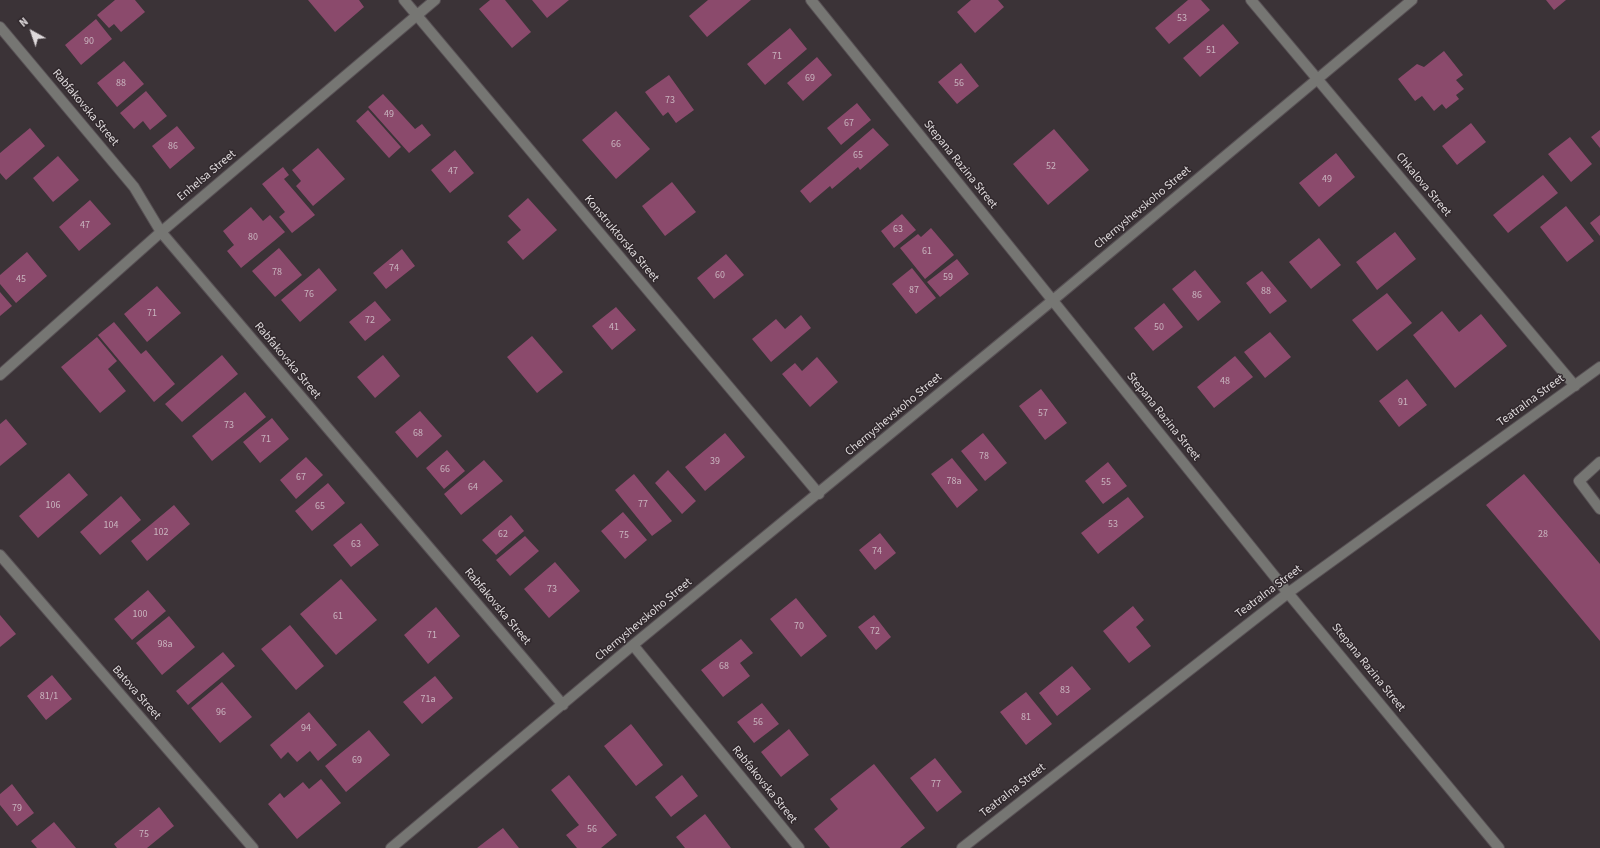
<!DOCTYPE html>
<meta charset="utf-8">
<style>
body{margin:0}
#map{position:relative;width:1600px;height:848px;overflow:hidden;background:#3b3337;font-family:"Source Sans 3",sans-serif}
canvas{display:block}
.north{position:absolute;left:12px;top:12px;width:40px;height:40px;-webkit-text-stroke:3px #31292d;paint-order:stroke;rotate:320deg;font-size:11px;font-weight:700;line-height:16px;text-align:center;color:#ded9db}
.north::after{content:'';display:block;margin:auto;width:14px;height:18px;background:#ded9db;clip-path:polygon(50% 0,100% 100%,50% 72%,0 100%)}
</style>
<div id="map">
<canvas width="1600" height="848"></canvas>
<div class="north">N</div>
</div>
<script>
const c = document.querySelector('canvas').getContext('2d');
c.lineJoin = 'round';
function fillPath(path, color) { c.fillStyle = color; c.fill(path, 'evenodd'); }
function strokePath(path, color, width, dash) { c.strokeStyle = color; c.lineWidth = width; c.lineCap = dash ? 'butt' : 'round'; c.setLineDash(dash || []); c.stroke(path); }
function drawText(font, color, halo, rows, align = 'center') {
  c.font = font + ' "Source Sans 3",sans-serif'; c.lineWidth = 3; c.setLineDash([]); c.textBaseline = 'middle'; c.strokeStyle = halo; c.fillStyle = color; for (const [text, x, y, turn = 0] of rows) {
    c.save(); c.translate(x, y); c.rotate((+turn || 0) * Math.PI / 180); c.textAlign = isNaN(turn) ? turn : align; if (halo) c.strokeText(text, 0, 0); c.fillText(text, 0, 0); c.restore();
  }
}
fillPath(new Path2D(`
 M115,0H135L145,12L121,32L114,24L109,28L97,15Z
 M308,0H359L364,7L335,32Z
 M490,0H505L531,32L512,48L479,9Z
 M532,0H569L547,18Z
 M708,0H751L707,37L689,16Z
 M971,0H998L1004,7L975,33L957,12Z
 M1188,0H1201L1210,10L1169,44L1155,28Z
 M1546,0H1566L1554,10Z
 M96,19L112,39L81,65L65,45Z
 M1223,24L1239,43L1200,77L1183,58Z
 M790,28L807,49L765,85L747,64Z
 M1444,51L1463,75L1456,80L1464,89L1456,95L1459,99L1446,109L1442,104L1434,111L1422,96L1415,101L1398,79L1417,64L1424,67Z
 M817,57L832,75L803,101L787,83Z
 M124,61L144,84L117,107L97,83Z
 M961,63L979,86L957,104L938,82Z
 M669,75L694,110L676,123L668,112L663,116L645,92Z
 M146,91L167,116L150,130L143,121L134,129L120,113Z
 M383,94L415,129L422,124L431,135L409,153L368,107Z
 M857,103L871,120L841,145L827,128Z
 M368,110L401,147L389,158L356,121Z
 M616,111L650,149L616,179L582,140Z
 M1471,123L1486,142L1457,165L1442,146Z
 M177,126L195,148L170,169L152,146Z
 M30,128L45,146L6,180L0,173V153Z
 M873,128L889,145L860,170L858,167L832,189L830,186L810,203L800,191Z
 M1054,129L1089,170L1048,205L1013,164Z
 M1600,130V148L1591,137Z
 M1570,137L1592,164L1571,182L1548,154Z
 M318,148L345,179L313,206L296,186L301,181L292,170Z
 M455,150L474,173L450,193L431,170Z
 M1336,153L1355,177L1319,207L1299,183Z
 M58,156L79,180L53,202L33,178Z
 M283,167L289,175L284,179L315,215L292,233L279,217L285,212L262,184Z
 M1543,175L1558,193L1508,233L1493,215Z
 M672,182L696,212L665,236L642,206Z
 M528,198L557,230L523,260L507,242L521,230L508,216Z
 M90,200L111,224L79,251L59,227Z
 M1566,206L1594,241L1567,262L1540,227Z
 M251,207L263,221L270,215L285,232L241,268L227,251L234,245L223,231Z
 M902,214L916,230L894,248L881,231Z
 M1600,215V236L1590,223Z
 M931,228L954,255L925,279L900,248L918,234L921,237Z
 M1395,232L1416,259L1377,290L1356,262Z
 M1319,238L1341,265L1311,289L1289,262Z
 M279,248L302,275L275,297L252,271Z
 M402,249L415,266L386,289L373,273Z
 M27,252L47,276L16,303L0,284V275Z
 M726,254L744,275L714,299L697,278Z
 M957,259L969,274L940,297L927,282Z
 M319,268L337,290L300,322L281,300Z
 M912,268L936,298L916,314L892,284Z
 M1195,270L1221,302L1198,321L1172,289Z
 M1262,271L1287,301L1270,314L1246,283Z
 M157,286L181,313L147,342L124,314Z
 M0,292L12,306L0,316Z
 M1387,293L1412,323L1377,351L1352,320Z
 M375,301L391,320L365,341L349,322Z
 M1164,303L1183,327L1153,351L1134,328Z
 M616,307L636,330L612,350L592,326Z
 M1442,311L1459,332L1481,314L1507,346L1455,388L1413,335Z
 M801,315L811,328L771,362L752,339L776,319L785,329Z
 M114,322L141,354L146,350L175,384L154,402L98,335Z
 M1270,332L1291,357L1265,378L1244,352Z
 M532,336L563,372L537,393L507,357Z
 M97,337L117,361L108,369L126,391L100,413L61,367Z
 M222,355L238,374L182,422L165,404Z
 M383,355L400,376L375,398L357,377Z
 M1235,356L1253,377L1214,408L1197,387Z
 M817,357L838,382L810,407L782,374L795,363L802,371Z
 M1407,379L1427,405L1399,427L1379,401Z
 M1041,389L1067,423L1045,440L1019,406Z
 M245,392L266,417L212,461L192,436Z
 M420,411L442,436L417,458L395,432Z
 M272,418L289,439L260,463L243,442Z
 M6,419L27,444L0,466V424Z
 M725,433L745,457L705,491L685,467Z
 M983,433L1007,463L985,481L961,451Z
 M447,450L465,471L444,489L426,468Z
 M306,457L323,475L296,499L280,480Z
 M952,458L978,490L957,508L931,474Z
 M484,460L503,481L461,515L444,494Z
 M1108,462L1127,486L1103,504L1085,481Z
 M668,470L696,501L682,514L655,483Z
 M69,473L88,495L38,538L19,516Z
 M634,474L672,521L652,536L615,490Z
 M1524,474L1600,564V641L1486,505Z
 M328,483L345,503L312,531L295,511Z
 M121,496L141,520L100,555L80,532Z
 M1128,497L1144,517L1098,554L1081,533Z
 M174,505L190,524L147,561L131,541Z
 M623,512L647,540L625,559L601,531Z
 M511,515L524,531L496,555L482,540Z
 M361,523L379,545L351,567L333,545Z
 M880,533L896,553L875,570L859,550Z
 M525,536L539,551L510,576L496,560Z
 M555,562L580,591L549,618L524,589Z
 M341,579L377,620L336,655L300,614Z
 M148,590L166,611L132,640L114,619Z
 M796,598L827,636L801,657L770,619Z
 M1133,606L1144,620L1136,627L1151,646L1129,663L1103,631Z
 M436,607L460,636L428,664L404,635Z
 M0,615L16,634L0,647Z
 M874,615L891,637L876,650L858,627Z
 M169,616L195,647L162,675L136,643Z
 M290,625L324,666L296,690L261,649Z
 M741,639L753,653L740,663L750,676L723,697L701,670Z
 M223,652L235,666L188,705L176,691Z
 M1072,666L1091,689L1057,716L1039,693Z
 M52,675L72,699L46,720L27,696Z
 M435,676L453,698L422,724L403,702Z
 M222,682L252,717L220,743L191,708Z
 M1026,692L1052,724L1026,745L1000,712Z
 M762,703L779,724L754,743L737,722Z
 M309,712L337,745L318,761L310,751L297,762L288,752L281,759L270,745Z
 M631,724L663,765L636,786L604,746Z
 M789,729L809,755L781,777L761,752Z
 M369,730L390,755L346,792L325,766Z
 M935,758L962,792L937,812L910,778Z
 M874,764L925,828L900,848H830L814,829L838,809L830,799Z
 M569,775L617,835L601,848H577L566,835L579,825L551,790Z
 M682,775L698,796L671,817L655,797Z
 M321,779L341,803L297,839L268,804L280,793L284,798L303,782L309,789Z
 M12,784L34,813L17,826L0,805V794Z
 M159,807L174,826L147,848H117L114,844Z
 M705,814L731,848H685L676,837Z
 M54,822L76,848H37L31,841Z
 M503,828L519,848H477Z`), '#8b4a6c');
const minor = new Path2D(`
 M404,0L819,494
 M811,0L1288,593L1499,848
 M1251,0L1575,386
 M0,27L134,187L161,232L563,705
 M0,375L161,232L435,0
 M1600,462L1579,481L1600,509
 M0,555L253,848
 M633,645L799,848
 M391,848L633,645L1053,300L1412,0
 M962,848L1288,593L1600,367`);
strokePath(minor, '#585155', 12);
strokePath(minor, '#767673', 10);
drawText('10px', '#c9b5bf', null, [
 ["53",1182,19],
 ["90",89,42],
 ["51",1211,51],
 ["71",777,57],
 ["69",810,79],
 ["88",121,84],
 ["56",959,84],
 ["73",670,101],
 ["49",389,115],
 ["67",849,124],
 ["66",616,145],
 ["86",173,147],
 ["65",858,156],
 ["52",1051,167],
 ["47",453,172],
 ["49",1327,180],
 ["47",85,226],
 ["63",898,230],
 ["80",253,238],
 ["61",927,252],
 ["74",394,269],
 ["78",277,273],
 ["60",720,276],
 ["59",948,278],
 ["45",21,280],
 ["87",914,291],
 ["88",1266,292],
 ["76",309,295],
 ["86",1197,296],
 ["71",152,314],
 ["72",370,321],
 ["41",614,328],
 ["50",1159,328],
 ["48",1225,382],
 ["91",1403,403],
 ["57",1043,414],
 ["73",229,426],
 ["68",418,434],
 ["71",266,440],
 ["78",984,457],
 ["39",715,462],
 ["66",445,470],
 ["67",301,478],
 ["78а",954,482],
 ["55",1106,483],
 ["64",473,488],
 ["77",643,505],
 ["106",53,506],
 ["65",320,507],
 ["53",1113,525],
 ["104",111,526],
 ["102",161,533],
 ["62",503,535],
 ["28",1543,535],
 ["75",624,536],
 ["63",356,545],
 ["74",877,552],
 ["73",552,590],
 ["100",140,615],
 ["61",338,617],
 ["70",799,627],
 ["72",875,632],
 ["71",432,636],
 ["98а",165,645],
 ["68",724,667],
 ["83",1065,691],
 ["81/1",49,697],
 ["71а",428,700],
 ["96",221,713],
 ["81",1026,718],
 ["56",758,723],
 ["94",306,729],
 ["69",357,761],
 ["77",936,785],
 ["79",17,809],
 ["56",592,830],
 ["75",144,835]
]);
drawText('12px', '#ded9db', '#31292d', [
 ["Rabfakovska Street",85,108,50],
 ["Stepana Razina Street",960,165,51],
 ["Enhelsa Street",207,176,-40],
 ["Chkalova Street",1423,185,50],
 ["Chernyshevskoho Street",1143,208,-40],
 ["Konstruktorska Street",621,239,50],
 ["Rabfakovska Street",287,361,50],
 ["Teatralna Street",1531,401,-36],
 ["Chernyshevskoho Street",894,415,-40],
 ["Stepana Razina Street",1163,417,51],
 ["Teatralna Street",1269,592,-37],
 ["Rabfakovska Street",497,607,50],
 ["Chernyshevskoho Street",644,620,-40],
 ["Stepana Razina Street",1368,668,51],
 ["Batova Street",136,693,49],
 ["Rabfakovska Street",764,785,51],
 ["Teatralna Street",1013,791,-38]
]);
</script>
